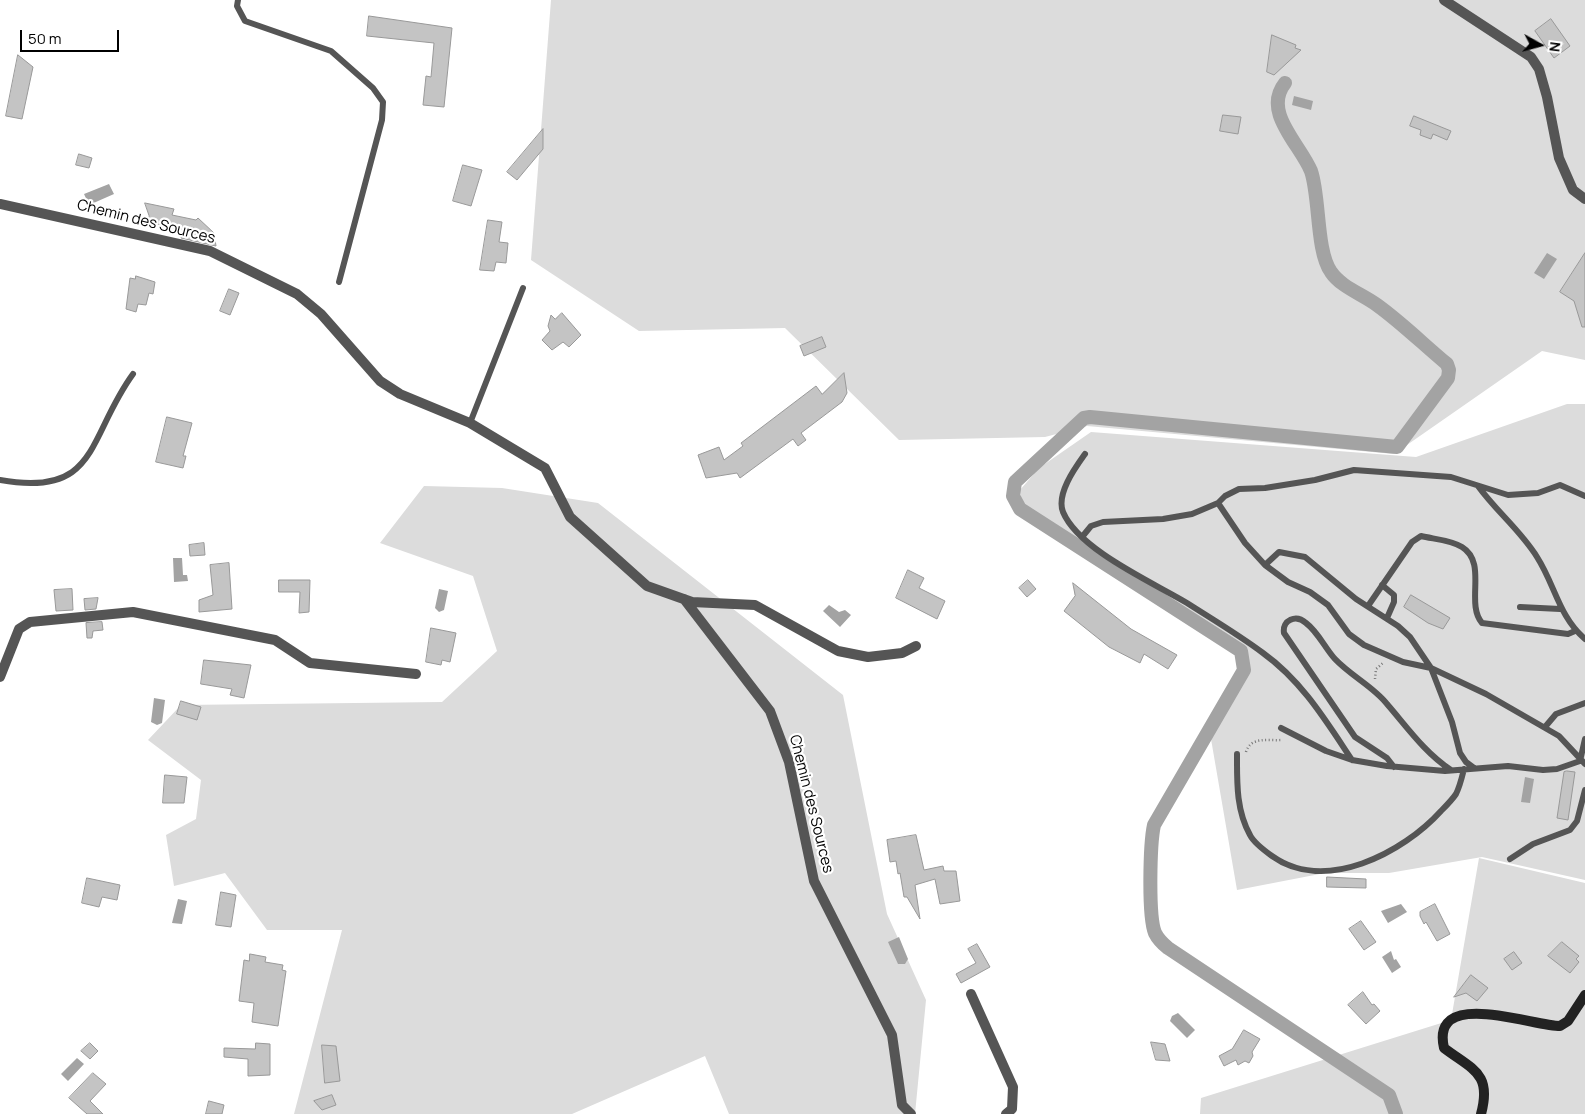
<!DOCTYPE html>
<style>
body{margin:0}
#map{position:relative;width:1585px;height:1114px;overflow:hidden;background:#fff;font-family:Manrope,sans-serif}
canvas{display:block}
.north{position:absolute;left:1515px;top:20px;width:50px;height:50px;-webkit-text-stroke:4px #fff;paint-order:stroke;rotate:97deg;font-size:14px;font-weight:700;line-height:20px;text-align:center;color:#000}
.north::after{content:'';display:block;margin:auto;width:18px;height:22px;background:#000;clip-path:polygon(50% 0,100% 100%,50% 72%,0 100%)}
.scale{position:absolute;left:20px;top:30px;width:99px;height:22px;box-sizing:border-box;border:2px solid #000;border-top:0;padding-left:6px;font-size:15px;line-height:18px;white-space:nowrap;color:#000;-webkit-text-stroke:4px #fff;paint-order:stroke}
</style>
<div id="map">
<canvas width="1585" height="1114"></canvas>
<div class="north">N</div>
<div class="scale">50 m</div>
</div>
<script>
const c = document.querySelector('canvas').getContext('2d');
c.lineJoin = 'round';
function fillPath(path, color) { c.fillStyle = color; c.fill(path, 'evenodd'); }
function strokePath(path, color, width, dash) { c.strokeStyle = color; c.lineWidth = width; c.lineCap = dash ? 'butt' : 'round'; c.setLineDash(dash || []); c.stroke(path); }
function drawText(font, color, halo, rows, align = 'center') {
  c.font = font + ' Manrope,sans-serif'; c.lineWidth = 4.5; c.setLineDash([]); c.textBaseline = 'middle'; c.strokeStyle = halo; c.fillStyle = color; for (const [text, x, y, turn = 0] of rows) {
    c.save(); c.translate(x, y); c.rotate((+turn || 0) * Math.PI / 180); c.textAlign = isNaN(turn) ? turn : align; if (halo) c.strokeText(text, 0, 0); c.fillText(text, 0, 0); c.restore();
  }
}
fillPath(new Path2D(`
 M551,0H1585V360L1542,351L1394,454L1087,426L1045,437L899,440L785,328L639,331L531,260Z
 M1567,404H1585V880L1482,857L1389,873H1325L1237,890L1211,739L1247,672L1249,663L1245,647L1042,520L1021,505L1020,490L1039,468L1091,432L1416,457Z
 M424,486L502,488L598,503L843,695L887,914L926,1000L915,1114H729L705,1056L572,1114H294L342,930H267L225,873L174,886L166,835L196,819L201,780L148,740L181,705L442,702L497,651L473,576L380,543Z
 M1479,858L1585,883V1114H1200L1201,1098L1451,1020Z`), '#dcdcdc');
fillPath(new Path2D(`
 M1294,96L1313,101L1311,110L1292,105Z
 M109,184L114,194L89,205L84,194Z
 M1547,253L1557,259L1544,279L1534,273Z
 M173,558H182L183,575H187L188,581L174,582Z
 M439,589L448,591L444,610L439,612L435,608Z
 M829,605L839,612L845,610L851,615L840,627L823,611Z
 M154,698L165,700L162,723L157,725L151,722Z
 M1525,777L1534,779L1530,803L1521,802Z
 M178,899L187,901L182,924L172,923Z
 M1401,904L1407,912L1388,923L1381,911Z
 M899,937L908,959L905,964H898L888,942Z
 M1391,951L1394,960L1396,959L1401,967L1392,973L1382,957Z
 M1178,1013L1195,1030L1187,1038L1170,1021L1172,1016Z
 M77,1058L84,1064L68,1081L61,1074Z`), '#a3a3a3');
strokePath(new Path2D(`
 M1285,83C1262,112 1300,144 1311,171C1320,197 1316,251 1331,272C1341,287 1362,294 1377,305C1402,323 1424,345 1447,364L1449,370L1448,378L1397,447L1090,417L1084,418L1015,482L1013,496L1020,509L1241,651L1244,670L1154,825C1150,843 1148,916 1155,933C1158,939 1163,944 1168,948L1389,1095L1396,1114`), '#a3a3a3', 14);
const building = new Path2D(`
 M369,16L452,28L444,107L423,105L426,76L431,77L434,43L367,36Z
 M1551,19L1570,46L1554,58L1535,31Z
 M1272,35L1296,45L1295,48L1301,50L1274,75L1267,72Z
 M18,55L33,67L22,119L6,116Z
 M1223,115L1241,117L1238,134L1220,131Z
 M1414,116L1451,131L1447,140L1433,134L1431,139L1420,135L1421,130L1410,126Z
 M543,129V149L517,180L507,172Z
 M79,154L92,158L89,168L76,165Z
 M463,165L482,170L471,206L453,201Z
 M145,203L174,209L172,215L196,220L198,218L214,233L216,246L181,238L183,230L148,222L149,216Z
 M488,220L502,222L499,242L508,243L506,263L496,262L494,271L480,270Z
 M1585,253V327H1582L1574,301L1560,292Z
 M136,276L155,282L153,294L149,293L146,305L138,304L136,312L126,309L130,278L135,279Z
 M229,289L239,293L230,315L220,311Z
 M562,313L581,335L569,347L563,342L552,350L542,340L550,331L548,326L551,315L555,319Z
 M822,337L826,347L804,356L800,346Z
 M844,373L847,393L842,402L801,433L806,440L798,446L793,439L740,478L737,473L706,478L698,455L719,447L724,460L743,446L741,443L816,386L822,394Z
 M167,417L192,423L183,456H186L183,468L156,462Z
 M204,543L205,555L190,556L189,545Z
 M229,563L232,609L199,612V600L213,595L210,565Z
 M908,570L924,578L919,588L945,601L937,619L896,598Z
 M279,580H310L309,612L299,613L300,592H279Z
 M1028,580L1036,589L1027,597L1019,588Z
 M1073,583L1131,629L1177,655L1168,669L1144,654L1140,663L1109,647L1064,611L1075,596Z
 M72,589L73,610L56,611L54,590Z
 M1411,595L1450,618L1443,629L1428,623L1404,607Z
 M98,598L96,609L85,610L84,599Z
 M102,622L103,630L93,631L92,638H87L86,623Z
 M431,628L456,633L450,662L442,660L441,665L426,662Z
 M204,660L251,665L244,698L230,695L232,689L201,684Z
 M181,701L201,707L197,720L177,714Z
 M1567,771L1575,772L1568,820L1557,818L1564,772Z
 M165,775L187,777L184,803H163Z
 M916,835L924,870L943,866L944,871H956L960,901L940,904L935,879L915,885L920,919L907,897H904L900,873L898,874L896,861L890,862L887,840Z
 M1327,877L1366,879V888L1327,887Z
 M87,878L120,885L117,900L102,897L99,907L82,903Z
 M221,892L236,895L231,927L216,925Z
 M1435,904L1450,934L1437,941L1426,922L1424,924L1420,916V912Z
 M1361,921L1376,942L1364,950L1349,929Z
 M1562,942L1579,956L1576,959L1579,962L1570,973L1548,956Z
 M977,944L990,967L961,983L956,974L976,963L968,949Z
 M1514,952L1522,963L1512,970L1504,959Z
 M250,954L266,957L265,962L283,965L282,970L286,971L278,1026L252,1022L254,1003L239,1001L244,960L249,961Z
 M1471,975L1488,988L1477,1001L1466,993L1454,997Z
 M1363,992L1372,1005L1374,1004L1380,1011L1366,1024L1348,1005Z
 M1244,1030L1260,1039L1252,1052L1253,1056L1249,1063L1245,1061L1238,1065L1236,1060L1224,1066L1219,1056L1232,1049Z
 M1151,1042L1165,1044L1170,1061L1156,1060Z
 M90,1043L98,1051L90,1059L81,1051Z
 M256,1043L270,1044V1075L248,1076V1059L224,1057V1048L255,1049Z
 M322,1045L336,1046L340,1081L325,1083Z
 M93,1073L106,1084L90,1101L103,1114H87L69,1098Z
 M332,1095L336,1105L322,1110L314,1101Z
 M209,1101L224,1105L222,1114H206Z`);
fillPath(building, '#c4c4c4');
strokePath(building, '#999', 1);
strokePath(new Path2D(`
 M1375,679L1376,669L1383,663
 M1246,752C1251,736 1268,741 1282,740`), '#777', 2.5, [1, 2.5]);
strokePath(new Path2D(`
 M238,0L237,6L245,21L331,51L373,88L383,102L382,120L339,282
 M470,423L523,288
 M1085,454C1075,468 1056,494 1063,512C1079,550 1152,582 1187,603C1212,619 1239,635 1263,653C1302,681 1326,721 1352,760
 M0,480C99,498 87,437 133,374
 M1478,486C1496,511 1521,531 1537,557C1555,585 1559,617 1585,639
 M1218,503L1245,543L1265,565L1288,582L1310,592L1328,605L1349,634L1364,645L1403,662L1431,668L1486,694L1559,736L1585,764
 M1082,537L1091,526L1103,522L1163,519L1192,514L1218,503L1225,496L1239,489L1265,488L1315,480L1354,470L1451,477L1508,495L1538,493L1560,485L1585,496
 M1265,565L1279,552L1305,557L1356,599L1398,626L1410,637L1431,668L1452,722L1460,753L1466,762L1474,768
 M1382,585L1394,595V602L1387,618
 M1368,606L1412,542L1421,536C1433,539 1451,540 1462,547C1488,563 1465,603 1482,623L1568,634L1575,631
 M1520,607L1560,609
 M1545,727L1556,714L1585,703
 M1281,728L1326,751L1352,760L1387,766L1445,771L1508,766L1543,770L1557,769L1580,761
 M1237,754C1237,782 1236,810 1250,835C1254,843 1265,851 1272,856C1325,894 1403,853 1441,811C1446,806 1452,800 1456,794C1460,786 1462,777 1464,769
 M1580,761L1585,739
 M1394,767L1387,758L1355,737L1284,633C1282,620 1296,614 1306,623C1318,632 1325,648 1335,659C1351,676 1374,687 1387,704C1407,727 1425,753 1451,770
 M1510,859L1533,844L1570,830L1577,821L1585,790`), '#555', 6);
strokePath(new Path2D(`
 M1444,0L1531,57L1539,69L1547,97L1559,158L1573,190L1585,199
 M0,204L210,251L297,294L321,314L380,381L400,394L470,423L545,468L570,517L647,586L692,602L755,605L838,651L868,657L902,653L916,646
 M684,599L770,711L789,762L814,881L892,1035L902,1105L911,1114
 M0,677L19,629L30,622L133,612L275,640L310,663L416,674
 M971,994L1013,1087L1012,1109L1006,1114`), '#555', 10);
strokePath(new Path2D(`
 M1481,1114C1492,1073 1473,1070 1444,1048C1430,987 1532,1026 1560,1026L1568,1021L1585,995`), '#222', 10);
drawText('15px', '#000', '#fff', [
 ["Chemin des Sources",146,222,14],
 ["Chemin des Sources",811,804,76]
]);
</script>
